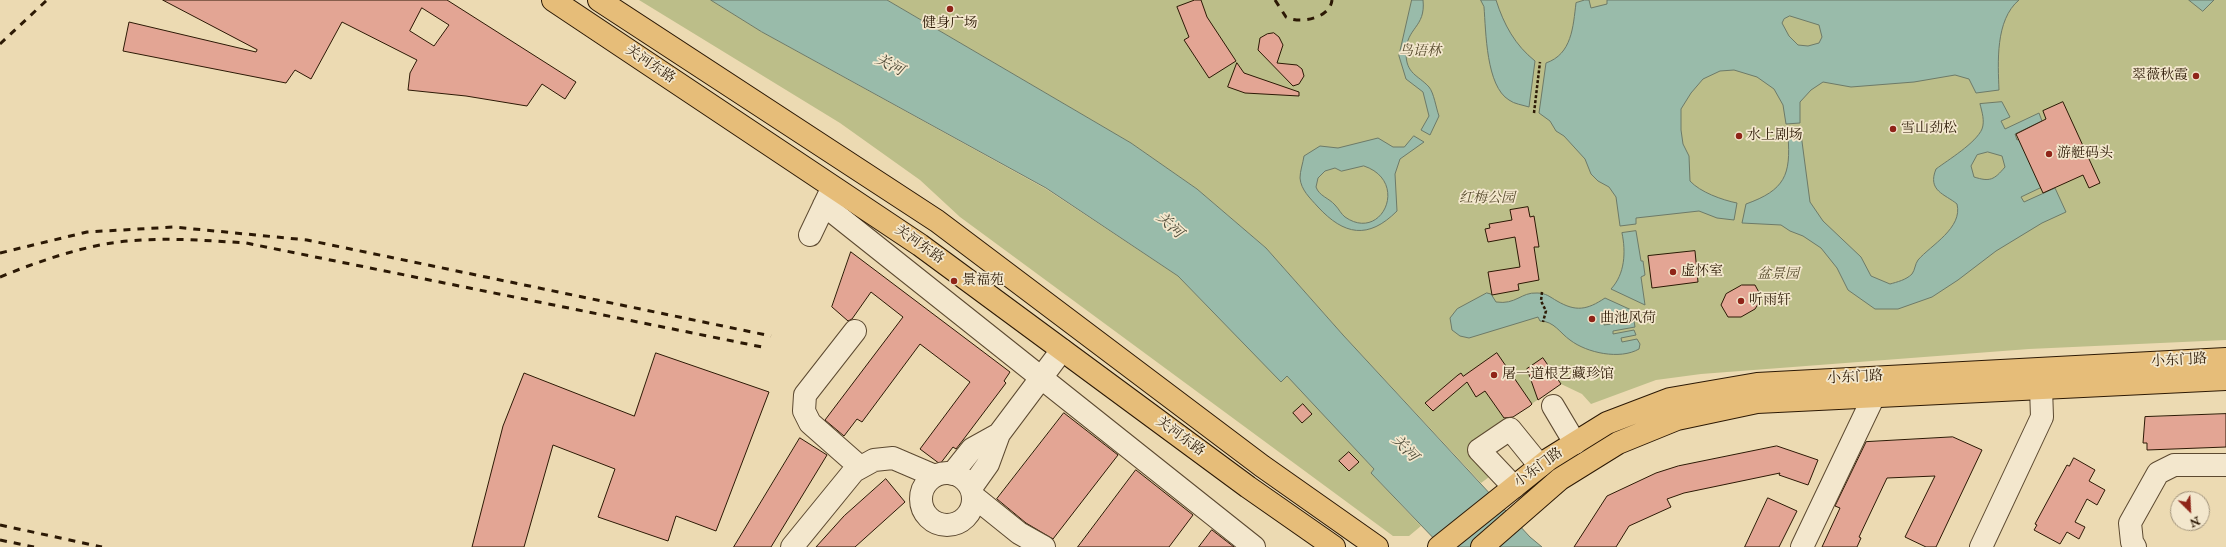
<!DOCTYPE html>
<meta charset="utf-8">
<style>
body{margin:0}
#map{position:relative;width:2226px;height:547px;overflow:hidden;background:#ecdab2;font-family:"IM FELL Double Pica",serif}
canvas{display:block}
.north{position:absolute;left:2170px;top:491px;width:40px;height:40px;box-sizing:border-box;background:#f3e7cd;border:1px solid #a3957d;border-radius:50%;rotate:156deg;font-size:11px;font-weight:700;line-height:16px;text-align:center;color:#2c1905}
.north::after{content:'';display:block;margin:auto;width:14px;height:18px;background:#8f2418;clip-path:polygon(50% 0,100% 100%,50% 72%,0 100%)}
</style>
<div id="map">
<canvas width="2226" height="547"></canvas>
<div class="north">N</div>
</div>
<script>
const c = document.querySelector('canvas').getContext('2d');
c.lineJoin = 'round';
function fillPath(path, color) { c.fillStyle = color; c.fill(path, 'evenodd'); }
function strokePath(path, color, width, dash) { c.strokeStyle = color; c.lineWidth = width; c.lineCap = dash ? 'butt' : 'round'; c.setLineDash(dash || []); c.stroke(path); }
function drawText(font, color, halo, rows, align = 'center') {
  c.font = font + ' "IM FELL Double Pica","Noto Serif SC",serif'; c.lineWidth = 3.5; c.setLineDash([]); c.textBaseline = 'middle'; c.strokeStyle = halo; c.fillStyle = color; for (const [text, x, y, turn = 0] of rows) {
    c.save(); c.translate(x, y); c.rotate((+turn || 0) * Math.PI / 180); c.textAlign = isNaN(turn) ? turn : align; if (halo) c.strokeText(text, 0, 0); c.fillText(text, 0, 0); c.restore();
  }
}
fillPath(new Path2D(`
 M639,0H711L762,32L1046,189L1178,276L1281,381L1287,375L1374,469L1371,473L1421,526L1409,536H1393L960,217L920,180L840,123Z
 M887,0H2226V340L2029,349L1701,374L1656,380L1591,404L1582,394L1561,384L1468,447V450L1493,474L1481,483L1343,335L1266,248L1197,189L1131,143Z`), '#bcbe89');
const water = new Path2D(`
 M711,0H887L1131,143L1197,189L1266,248L1343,335L1530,537L1542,547H1442L1371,473L1374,469L1287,376L1281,382L1178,276L1046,188L762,32Z
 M1412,0H1423C1426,28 1406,27 1406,53C1406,74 1418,75 1429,87C1434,93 1436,108 1439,116L1430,135L1421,130L1429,116L1423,92L1406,79L1399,56Z
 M1481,0H1496C1504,25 1515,45 1535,61L1529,107C1523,105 1514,104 1509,100C1486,86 1486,32 1484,7Z
 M1585,0H1589L1591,8L1607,4V0H2019C1995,20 1998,63 1999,90L1976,93L1969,79L1955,75L1914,82L1851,87L1823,82L1811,90L1800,102V123L1786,124L1783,105L1774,89L1757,77L1734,70L1720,71L1703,79L1691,93L1681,109V130L1683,144L1689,156L1690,181C1700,192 1722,200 1737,203L1734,220L1717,218L1699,211L1636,218V224L1620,226L1616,197L1609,187L1598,181L1591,174L1585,159L1564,136L1556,131L1550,121L1539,113L1546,63C1572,54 1573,27 1576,3ZM1790,16L1819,25L1822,37L1819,43L1808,46L1798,45L1789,36L1782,23L1784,19Z
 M2189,0H2214L2203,11Z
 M2002,102L2010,117L2001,121L2005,129L2039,113L2042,121L2015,134L2017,140L2058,120L2080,169L2021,197L2024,202L2055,188L2066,212L2042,223L1996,251L1958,280L1932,297L1898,309H1875L1848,290L1837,268L1821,248L1803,236L1790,231L1781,225L1742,223L1746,204C1785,190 1791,175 1788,136L1801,134L1810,202L1823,221L1861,257L1871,276L1890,284C1897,282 1906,280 1912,274C1915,270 1915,264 1918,260C1931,245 1963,228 1957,204C1945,194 1927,191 1936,169C1948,160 1976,143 1982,129C1985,121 1982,112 1980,104ZM1988,152L2002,156L2005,167C1994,180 1990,182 1974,177L1971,166L1977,155Z
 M1414,136L1424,142L1400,159L1395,174L1397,211C1368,240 1344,235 1318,207C1310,198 1301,190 1300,178C1300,171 1303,163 1304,156L1320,146L1338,148L1378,138L1393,147H1404ZM1364,166C1410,181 1382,243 1345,217C1341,214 1339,209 1335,205C1329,198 1319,196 1316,187L1318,178L1325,171L1335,168L1341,171Z
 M1636,231L1641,261H1643L1645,275L1641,277L1645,305L1611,289C1625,274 1626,252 1622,233Z
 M1487,293L1491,294L1496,302C1516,305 1521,292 1537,293C1546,293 1550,297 1557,301C1576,312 1587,310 1605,298L1638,313L1637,317L1604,322V325L1634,321L1635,327L1613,331V334L1634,330L1636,335L1621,338L1622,342L1637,339L1640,344L1639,349C1620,360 1587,353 1570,340C1560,333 1554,321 1540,321L1538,317L1469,338L1460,336L1452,330L1450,318L1457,309Z`);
fillPath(water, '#9ba');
strokePath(water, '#6d7a68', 1);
const building = new Path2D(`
 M163,0H447L576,82L565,99L542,84L527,106L466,96L408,90L410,73L417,60L342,22L311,79L295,70L286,83L123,51L129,22L256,52L257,50ZM422,8L449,25L434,46L410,31Z
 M1195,0H1201L1207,17L1236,61L1209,78L1184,40L1189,37L1177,7Z
 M1274,33L1279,37L1283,45L1277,63L1297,65L1302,69L1304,76L1299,84L1293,86L1258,50L1260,38L1267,34Z
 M1237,63L1244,73L1299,92V96L1245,93L1228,87Z
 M2063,102L2100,183L2089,188L2083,175L2043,193L2016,134L2046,119L2043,111Z
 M1528,207L1530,217L1534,216L1539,247H1534L1539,280L1518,284L1519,290L1492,295L1488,272L1520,267L1515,237L1488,242L1485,229L1490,228L1489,224L1512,220L1510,210Z
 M1695,251L1698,282L1652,288L1648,256Z
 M851,252L1010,372L1004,381L1006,383L963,440L956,449L953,447L940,464L920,449L970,382L920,344L862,422L857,419L844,436L825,420L903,317L871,292L852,319L848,321L832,307Z
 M1742,285H1755L1762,298L1755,309L1741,317H1728L1721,305L1726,294Z
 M656,353L769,392L716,531L676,516L668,541L598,517L615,469L553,445L524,547H472L503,426L524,373L634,416Z
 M1497,353L1532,404L1530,406L1513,417L1504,418L1485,391L1476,397L1467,382L1433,411L1425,403L1458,375L1461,373L1463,376Z
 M1543,358L1561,384L1538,400L1527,369Z
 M1303,404L1312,414L1302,423L1293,413Z
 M1064,413L1118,455L1053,539L1026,523L997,499Z
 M2226,414V447L2147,450V443H2143L2145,417Z
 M1953,437L1982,450L1936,547H1926L1905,537L1935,476L1887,478L1859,537L1861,538L1857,547H1822L1840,508L1835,506L1866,442Z
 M800,438L827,455L771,547H734Z
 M1777,446L1818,460L1808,485L1779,475L1780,473L1684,493L1667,499L1671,507L1629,526L1616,547H1574L1607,496L1656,473L1678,466Z
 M1349,452L1359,462L1349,471L1339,461Z
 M2074,458L2095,470L2089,481L2105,490L2097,505L2087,499L2075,522L2085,527L2079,539L2067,532L2060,544L2034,530L2037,525L2035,524L2067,465L2069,466Z
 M1136,470L1193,515L1169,547H1078Z
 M886,479L905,502L855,547H816L844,516Z
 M1768,498L1797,511L1779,547H1745Z
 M1212,530L1234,547H1199Z`);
fillPath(building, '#e3a594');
strokePath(building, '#2c1905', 1);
const minor = new Path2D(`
 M824,205L1254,547
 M810,235L830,193
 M855,331L805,395L804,411L810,423L860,467
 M1553,406L1575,443
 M921 499a26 26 0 1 1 52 0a26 26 0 1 1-52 0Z
 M952,474L972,449L999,434
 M1514,487L1479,450L1510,429L1540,466
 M971,488L988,464L999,434L1062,350
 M973,496L1019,533L1044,547
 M792,547L854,471L874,460L893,458L935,476
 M1802,547L1874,396
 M1981,547L2042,417L2041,388
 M2135,547L2132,542L2130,523L2158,473L2174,465H2226`);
const major = new Path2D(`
 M553,0L920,245L1248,487L1334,547
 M599,0L937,221L1262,466L1377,547
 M1439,547L1549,459L1607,423L1670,399L1757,384L2226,359
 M1482,547L1560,479L1618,443L1677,419L1757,402L2226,379`);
strokePath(minor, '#5c4930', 24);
strokePath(major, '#2c1905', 24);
strokePath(new Path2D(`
 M1534,113L1540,62
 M1542,292L1541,301L1546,311L1543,322`), '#2c1905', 2.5, [3, 2]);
strokePath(minor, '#f3e7cd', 22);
strokePath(major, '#e6bd79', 22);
strokePath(new Path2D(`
 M1275,0L1286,17C1299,24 1330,19 1332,0
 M0,44L47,0
 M0,253L87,232L174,227L307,240L771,336
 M0,277C34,263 69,251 105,244C152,236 200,240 246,243L767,348
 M0,525L102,547
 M0,540L34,547`), '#2c1905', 3, [7, 7]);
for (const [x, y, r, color] of [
 [950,9,4,"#8f2418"],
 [2196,76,4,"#8f2418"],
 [1893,129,4,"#8f2418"],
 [1739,136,4,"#8f2418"],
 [2049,154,4,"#8f2418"],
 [1673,272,4,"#8f2418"],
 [954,281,4,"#8f2418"],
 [1741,301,4,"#8f2418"],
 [1592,319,4,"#8f2418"],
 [1494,375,4,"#8f2418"]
]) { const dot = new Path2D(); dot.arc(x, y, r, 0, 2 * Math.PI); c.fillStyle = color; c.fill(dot); strokePath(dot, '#f3e7cd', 1.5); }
drawText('14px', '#2c1905', '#f3e7cd', [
 ["健身广场",950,24,"center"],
 ["翠薇秋霞",2188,76,"right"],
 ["雪山劲松",1901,129],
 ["水上剧场",1747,136],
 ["游艇码头",2057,154],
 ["虚怀室",1681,272],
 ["景福苑",962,281],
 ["听雨轩",1749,301],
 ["曲池风荷",1600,319],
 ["屠一道根艺藏珍馆",1502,375]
], 'left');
drawText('italic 14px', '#574b2d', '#f3e7cd', [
 ["鸟语林",1420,52],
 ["红梅公园",1487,199],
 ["盆景园",1778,275]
]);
drawText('14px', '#2c1905', '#f3e7cd', [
 ["关河东路",650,65,34],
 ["关河东路",919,245,35],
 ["小东门路",2179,361,-3],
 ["小东门路",1855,378,-3],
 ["关河东路",1180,437,36],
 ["小东门路",1539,468,-36]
]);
drawText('italic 15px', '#4d4a37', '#f3e7cd', [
 ["关河",889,66,27],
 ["关河",1169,226,42],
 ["关河",1404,449,46]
]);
</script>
